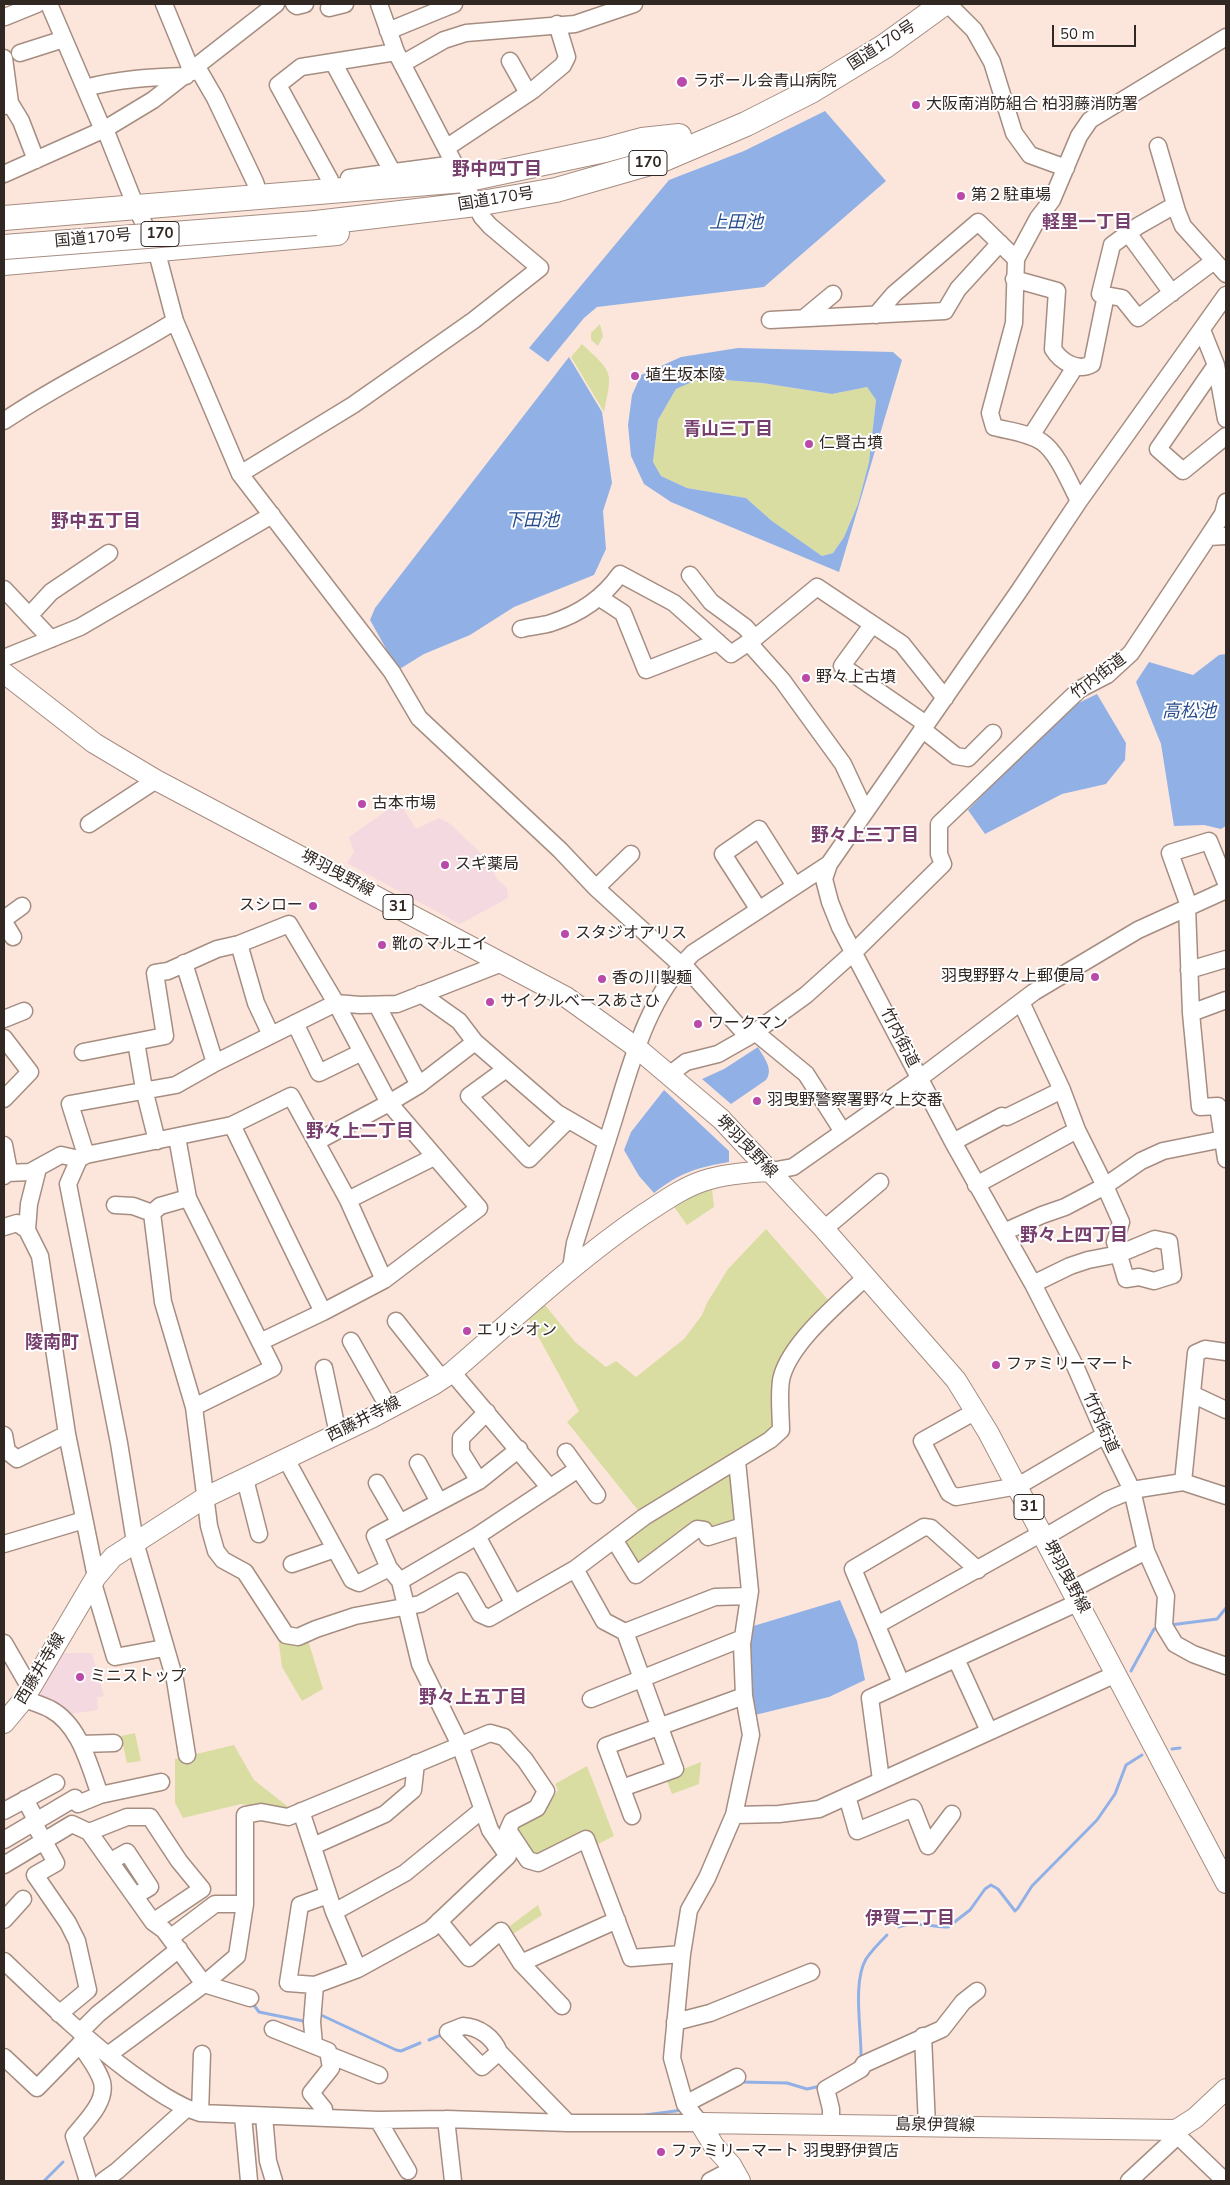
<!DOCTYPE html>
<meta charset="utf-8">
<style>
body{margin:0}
#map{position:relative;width:1230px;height:2185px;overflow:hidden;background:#fce6dc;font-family:"Nunito Sans",sans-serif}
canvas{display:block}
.frame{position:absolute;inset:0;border:5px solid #312723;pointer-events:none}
.scale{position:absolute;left:1052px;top:25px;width:84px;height:22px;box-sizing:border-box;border:2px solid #312723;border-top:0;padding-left:6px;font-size:15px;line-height:18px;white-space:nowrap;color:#312723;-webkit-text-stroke:4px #fff;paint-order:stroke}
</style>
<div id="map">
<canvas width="1230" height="2185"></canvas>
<div class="frame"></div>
<div class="scale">50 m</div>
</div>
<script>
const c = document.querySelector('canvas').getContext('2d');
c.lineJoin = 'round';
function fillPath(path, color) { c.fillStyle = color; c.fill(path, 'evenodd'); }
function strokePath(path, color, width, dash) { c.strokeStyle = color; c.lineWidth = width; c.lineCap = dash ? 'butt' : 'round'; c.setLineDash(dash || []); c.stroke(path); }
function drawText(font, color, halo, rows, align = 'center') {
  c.font = font + ' "Nunito Sans","Noto Sans JP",sans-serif'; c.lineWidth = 4; c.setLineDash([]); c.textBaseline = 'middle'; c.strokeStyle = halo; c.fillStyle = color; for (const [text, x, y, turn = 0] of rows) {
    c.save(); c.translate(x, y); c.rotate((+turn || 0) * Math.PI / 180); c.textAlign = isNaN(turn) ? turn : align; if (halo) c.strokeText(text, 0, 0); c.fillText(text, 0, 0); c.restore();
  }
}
fillPath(new Path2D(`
 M399,802L416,829L439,818L449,823L483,855L498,880L507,888L508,898L460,924L347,863L354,852L349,837Z
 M58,1653H92L104,1696L97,1698L98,1710L62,1715L32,1698Z`), '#f4d9e0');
fillPath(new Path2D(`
 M600,324L603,336L598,346L591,340V333Z
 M582,344C613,373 613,370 604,412L571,357Z
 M701,378L762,383L832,394L867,387L876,400L869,462L858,504L844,537L833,553L822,556L772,521L746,498L687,488L661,476L653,463L658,420L676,389Z
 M712,1189L714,1207L687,1225L672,1204L696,1191Z
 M766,1229L830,1302L781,1361L773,1427L764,1437L641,1514L567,1422L579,1411L527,1316L545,1305L575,1342L606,1367L616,1361L636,1377L684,1339L702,1315L707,1303L728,1269Z
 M734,1467L739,1524L710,1532L706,1527L637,1570L620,1542Z
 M277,1630L307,1637L323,1689L302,1701L282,1667Z
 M135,1733L141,1761L127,1763L121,1736Z
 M234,1745L254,1780L291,1809L283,1810L241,1804L183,1818L175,1803V1759Z
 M701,1762L699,1784L672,1794L665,1776Z
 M587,1766L614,1836L592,1847L537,1857L530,1854L517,1830L518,1826L543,1813L558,1790L555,1784Z
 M538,1905L542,1915L510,1936L507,1928Z`), '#dadda2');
fillPath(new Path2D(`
 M825,111L886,181L764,287L597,307L584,318L548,362L529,348L669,180L744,151Z
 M738,348L893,352L902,360L839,572L671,502L644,484L631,456L628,425L632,395L641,375L681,357ZM701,378L762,383L832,394L867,387L876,400L869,462L858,504L844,537L833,553L822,556L772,521L746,498L687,488L661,476L653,462L658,420L676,389Z
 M569,357L602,412L612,483L603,511L606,549L594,575L514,607L470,635L424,654L398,670L370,620L375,608Z
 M1226,654V826L1221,829L1204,825L1174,826L1161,744L1136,682L1149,662L1193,675L1219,655Z
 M1097,694L1126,743L1125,760L1106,784L1062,794L985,834L968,810L1066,709Z
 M758,1047C764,1058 774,1069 766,1080L731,1104L702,1079L724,1069Z
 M664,1090L729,1151V1162C698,1167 679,1173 654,1193L639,1176L624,1150L631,1132Z
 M840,1600L857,1641L865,1680L829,1697L755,1715L752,1709L748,1653L750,1627Z`), '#91b1e6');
strokePath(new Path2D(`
 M1170,1625L1217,1619L1226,1608
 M1131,1671L1154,1629L1159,1628
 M1172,1749L1180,1748
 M899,1927C913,1920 932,1927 948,1927L970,1910L985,1889L991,1885L998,1889L1015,1911L1018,1908L1032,1886L1097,1820L1115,1794L1126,1765L1142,1755
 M251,2001L259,2012L308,2022
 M318,2016L321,2015L396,2050L401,2051L420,2043
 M429,2040L443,2034
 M861,2060C862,2032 852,1983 866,1959C872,1950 880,1942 887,1935
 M741,2082L787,2083L807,2089L821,2086
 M645,2115L683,2110
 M44,2181L63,2162`), '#91b1e6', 3);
const minor = new Path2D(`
 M49,4L103,130
 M164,4L192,72
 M294,4L297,6L305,4
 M948,4L974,30L992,62L1014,133L1030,155L1066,168
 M329,8L345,4
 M5,17L37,4
 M388,31L454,4
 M20,53L64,39
 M4,58L10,103
 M510,61L528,93
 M333,62L393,173
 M402,64L444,40L466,33L575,24L634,4
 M197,67L215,98L255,182L260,197
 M85,88C119,79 151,77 186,76
 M4,106L10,103L21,121L36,160
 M105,129L136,207L156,249L175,321L240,474L392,672L419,718L560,850L596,888L681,965
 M1158,146L1177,211L1183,226L1226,274
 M446,148L533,90L563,65L567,57L557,24
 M4,174L105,129L153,100L276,4
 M349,178L455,164
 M330,180L278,85L301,67L396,52
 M1175,205L1138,226L1112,245L1100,294L1122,298L1138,318L1214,261
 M1128,233L1172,293
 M1014,279L1057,291L1053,349C1061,362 1078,372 1092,364L1106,295
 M876,315L894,294L978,222L1016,259
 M804,318L833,294
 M770,320L945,311L958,289L1000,243
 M1202,330L1216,365L1226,419
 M1216,365L1158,449L1183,471L1226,436
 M4,421C58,384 119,356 175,321
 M1031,436L1075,367
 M240,474L353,405L474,320L540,268L490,226L482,217L396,52L379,4
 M1079,501C1070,484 1058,453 1042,442C1029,433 1009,431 994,427L990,413L1014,323L1016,259L1038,218L1052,200L1079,136L1090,120L1226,37
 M1208,537L1226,536
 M690,575L711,602L745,627L755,638
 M4,589L51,639
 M600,598L623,613L646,670L718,642
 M29,616L51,592L109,553
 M872,625L842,666L926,724
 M521,629C531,626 542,626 551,623C579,614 603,598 620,574L674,603L731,654L755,638L817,587L902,644L945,698
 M749,643L782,680L843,764L865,811
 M4,658L80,627L272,515
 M922,729L956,756L968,758L993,733
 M89,824L156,780
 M829,864L824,879L830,902L840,927L953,1142L1033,1284L1076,1368L1105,1435L1132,1490L1146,1551L1166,1596L1164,1626L1175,1644L1193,1654L1226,1666
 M596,888L631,854
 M1189,906L1170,853L1209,841L1226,883
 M1187,907L1191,1013L1226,1000
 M759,910L723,854L759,829L795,886
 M4,919L22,906
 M4,922L13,937
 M239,944L256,1003L271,1035
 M184,963L215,1063
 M682,963L748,1037
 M1189,970L1226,959
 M1021,1002L1062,1090L1077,1130
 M377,1005L419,1085
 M1191,1013L1200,1107L1218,1106L1226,1159
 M4,1019L24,1011
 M295,1023L319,1073L362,1052
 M755,1032L806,1074L843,1132
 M4,1038L30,1072L4,1099
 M136,1042L144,1089L157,1141
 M475,1042L557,1113L607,1142
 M83,1052L165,1036L155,973L168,971L217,949L239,944L289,924L336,1003L389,1103L479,1208L384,1280L323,1312L260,1342L273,1368L194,1407L209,1526L216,1551L223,1560L245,1572L286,1635L298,1637L316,1629L355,1616L420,1604L461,1581L480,1614L489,1618L575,1569L644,1517L770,1440L781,1430C781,1416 778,1388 782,1376C792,1341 840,1302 866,1277
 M506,1069L469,1096L529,1159L568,1120
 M669,1075L686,1062L718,1054L748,1037L806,995L855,951L943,864L939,854V824L1080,689L1107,675L1131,653L1208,537L1223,514L1226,502
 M232,1125L323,1312
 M177,1137L188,1198L260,1342
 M316,1142L389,1103L419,1085L475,1042L459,1021L421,994
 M953,1142L1002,1116L1007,1117L1062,1090
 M4,1145L9,1171L4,1176
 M86,1155L70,1104L176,1085L215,1063L336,1003L360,1005L397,1004L502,963
 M771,1171L793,1167L920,1078L1034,992L1138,930L1226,890
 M7,1173L30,1172L61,1155L79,1159
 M976,1185L1077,1130L1105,1186L1065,1207L1042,1215L1004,1232
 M188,1198L160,1206L152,1213L163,1302L194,1407
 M348,1200L434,1157
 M115,1205L133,1206L152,1213
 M4,1227L17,1223L27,1230L40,1256L67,1434
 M824,1229L880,1182
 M27,1230L29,1204L38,1168
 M571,1268L575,1243C588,1201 601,1160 614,1119C632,1060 648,997 693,953L829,864L1019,591L1079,501L1226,295
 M1033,1284L1070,1266L1088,1260L1119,1254L1155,1239L1169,1242L1173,1275L1154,1281L1139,1277L1126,1279L1115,1242L1121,1222L1105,1186L1141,1161L1163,1151L1223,1139
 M396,1321L442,1379
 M351,1341L389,1408
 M324,1368L338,1434
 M452,1372L550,1488
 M1192,1394L1226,1410
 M976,1411L922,1441L949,1493L956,1497L1018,1486L1105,1435
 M4,1435L7,1451L17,1459L67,1434L96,1577
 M566,1452L597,1495
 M286,1459L352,1580L359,1583L389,1568
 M418,1463L439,1502
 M245,1479L259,1534
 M479,1481L461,1452V1438L487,1412
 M1183,1482L1226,1496
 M377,1483L400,1523
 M477,1536L514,1604
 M1045,1537L1108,1500L1132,1490L1183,1482L1196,1353L1205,1349L1226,1352
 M615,1541L636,1575L697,1529L704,1530L708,1537L743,1526
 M4,1544L84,1520
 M292,1564L335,1549
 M575,1569L604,1621L625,1632L715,1597L749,1596
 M400,1581L477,1536L578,1469
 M93,1583L115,1657L164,1648
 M1073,1589L1146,1551
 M877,1625L1042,1533
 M4,1643L30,1688
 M956,1659L989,1731
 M901,1683L853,1569L924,1527L931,1528L978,1570
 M24,1699C33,1702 42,1705 50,1709C80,1725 89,1765 100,1795
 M591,1699L743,1638
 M81,1744L114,1743
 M187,1755L175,1680L135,1542L119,1443L68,1184L79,1159L86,1155L232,1125L291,1096L348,1200L384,1280
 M881,1780L870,1698L1079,1602
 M622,1788L675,1769L625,1632
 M847,1796L857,1831L913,1808L928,1846
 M25,1799L35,1818V1825L56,1863L35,1875L68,1923L77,1941L88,1990L59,2014
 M4,1811L56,1783
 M301,1811L334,1912L358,1969
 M734,1815L779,1814L819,1809L1116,1674
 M632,1816L606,1746L744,1696
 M89,1832L127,1817H150L179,1861L202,1889L153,1922
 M4,1840L75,1798L78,1804L100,1795L161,1782
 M313,1846L385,1814L413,1790L416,1763
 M928,1846L952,1814
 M111,1861L127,1852L150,1887L135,1896
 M4,1865L72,1824L89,1832L153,1922L164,1930L204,1984L250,1998
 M328,1895L300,1905L288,1983L315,1985L358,1969L431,1929L508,1856L490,1830L460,1745L420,1664L400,1581L389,1568L375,1536L479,1481L519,1449
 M334,1912L405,1873L482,1810
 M4,1920L23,1899
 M439,1921L469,1958L501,1931L521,1963L562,2006
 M170,1938L215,1904H245
 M4,1961C45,2000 85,2039 131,2073C152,2088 175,2105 200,2113L378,2120L446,2119L568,2123H700
 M521,1963L617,1920
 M675,2022L710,2013L811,1972
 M463,2026C479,2027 493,2037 499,2052L482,2067L448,2032Z
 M273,2029L328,2051L331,2068L311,2093L324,2109V2118
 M80,2032L98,2014L179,1949
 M923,2036L927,2126
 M80,2044C87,2056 98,2068 102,2082C107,2102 85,2122 74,2136L88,2181
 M314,2045L312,2022L315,1985
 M499,2052L568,2123
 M108,2055L204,1984L237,1956L245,1904V1815L261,1812L288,1817L490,1733L504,1737L525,1760L546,1791L537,1808L512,1821L508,1830L528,1860L538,1863L586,1839L631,1958L682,1954
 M329,2055L379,2075
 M4,2057L37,2088L86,2038
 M685,2104L737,2077
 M200,2113L202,2054
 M243,2116L249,2181
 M264,2116L268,2161L274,2181
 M446,2119L453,2181
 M378,2120L408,2171
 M700,2123L685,2104L672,2058L682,1954L689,1910L707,1878L734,1815L751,1735L744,1696L742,1644L750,1591L737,1461
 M831,2125V2109L826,2089L861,2069L864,2064L942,2029L963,2002L977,1991
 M1176,2134L1225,2181
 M103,2181L117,2171L186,2109
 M710,2181L733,2169
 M1129,2181L1171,2142L1176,2130`);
const major = new Path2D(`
 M4,673L94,743L156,780L566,997L637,1048L721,1119L824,1229L956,1380L988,1432L1226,1883
 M4,1723L24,1699L96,1577L113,1557L206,1497L373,1417L433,1385L451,1373C514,1319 575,1261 644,1214C663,1202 682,1188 703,1181C724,1174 749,1172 771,1171
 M700,2123L1176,2130L1195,2118L1226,2089
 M700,2123L714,2146L731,2165L740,2181`);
const highway = new Path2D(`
 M4,218L464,180L605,150L642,140L679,136
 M316,223L476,204L556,190L664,159L746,124L811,91L885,46L943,4
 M4,263L337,233`);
strokePath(minor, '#a68d81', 19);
strokePath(major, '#a68d81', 22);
strokePath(highway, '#a68d81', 26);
strokePath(minor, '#fff', 16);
strokePath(major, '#fff', 20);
strokePath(highway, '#fff', 24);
const highwayBridge = new Path2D(`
 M4,247L316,223`);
strokePath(highwayBridge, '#a68d81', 26, []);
strokePath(highwayBridge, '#fff', 24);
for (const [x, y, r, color] of [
 [682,82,6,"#b94aa9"],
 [916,105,5,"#b94aa9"],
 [961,196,5,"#b94aa9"],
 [635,376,5,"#b94aa9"],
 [809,444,5,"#b94aa9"],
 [806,678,5,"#b94aa9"],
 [362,804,5,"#b94aa9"],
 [445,865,5,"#b94aa9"],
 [313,906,5,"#b94aa9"],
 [565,934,5,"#b94aa9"],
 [382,945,5,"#b94aa9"],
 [1095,977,5,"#b94aa9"],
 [602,979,5,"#b94aa9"],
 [490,1002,5,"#b94aa9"],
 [698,1024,5,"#b94aa9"],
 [757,1101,5,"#b94aa9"],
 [467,1331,5,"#b94aa9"],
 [996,1365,5,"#b94aa9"],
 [80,1677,5,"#b94aa9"],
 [661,2152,5,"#b94aa9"]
]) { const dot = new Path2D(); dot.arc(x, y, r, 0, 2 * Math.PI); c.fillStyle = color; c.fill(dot); strokePath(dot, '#fff', 2); }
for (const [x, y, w] of [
 [648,163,38],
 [160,234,38],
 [398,907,30],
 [1029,1507,30]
]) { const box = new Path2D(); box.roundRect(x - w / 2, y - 12.5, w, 25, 4); c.fillStyle = '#fff'; c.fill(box); strokePath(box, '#312723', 1); }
drawText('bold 15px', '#312723', null, [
 ["170",648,163],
 ["170",160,234],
 ["31",398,907],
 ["31",1029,1507]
]);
drawText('16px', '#312723', '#fff', [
 ["国道170号",882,46,-33],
 ["国道170号",496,200,-9],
 ["国道170号",93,239,-5],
 ["竹内街道",1099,677,-37],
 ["堺羽曳野線",337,874,28],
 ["竹内街道",899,1038,63],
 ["堺羽曳野線",746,1147,46],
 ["西藤井寺線",364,1420,-27],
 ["竹内街道",1100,1423,66],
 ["堺羽曳野線",1066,1577,62],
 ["西藤井寺線",41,1669,-59],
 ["島泉伊賀線",935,2126,1]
]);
drawText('16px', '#312723', '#fff', [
 ["ラポール会青山病院",693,82],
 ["大阪南消防組合 柏羽藤消防署",926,105],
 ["第２駐車場",971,196],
 ["埴生坂本陵",645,376],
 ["仁賢古墳",819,444],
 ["野々上古墳",816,678],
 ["古本市場",372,804],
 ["スギ薬局",455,865],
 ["スシロー",303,906,"right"],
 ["スタジオアリス",575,934],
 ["靴のマルエイ",392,945],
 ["羽曳野野々上郵便局",1085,977,"right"],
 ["香の川製麺",612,979],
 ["サイクルベースあさひ",500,1002],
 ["ワークマン",708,1024],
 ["羽曳野警察署野々上交番",767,1101],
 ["エリシオン",477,1331],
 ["ファミリーマート",1006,1365],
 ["ミニストップ",90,1677],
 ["ファミリーマート 羽曳野伊賀店",671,2152]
], 'left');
drawText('bold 18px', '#773f6e', '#fff', [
 ["野中四丁目",497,171],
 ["軽里一丁目",1087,224],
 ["青山三丁目",728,431],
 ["野中五丁目",96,523],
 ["野々上三丁目",865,837],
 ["野々上二丁目",360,1133],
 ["野々上四丁目",1074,1237],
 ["陵南町",52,1344],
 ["野々上五丁目",473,1699],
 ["伊賀二丁目",910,1920]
]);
drawText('italic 18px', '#274c8d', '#fff', [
 ["上田池",736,224],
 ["下田池",532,522],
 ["高松池",1189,713]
]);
</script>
